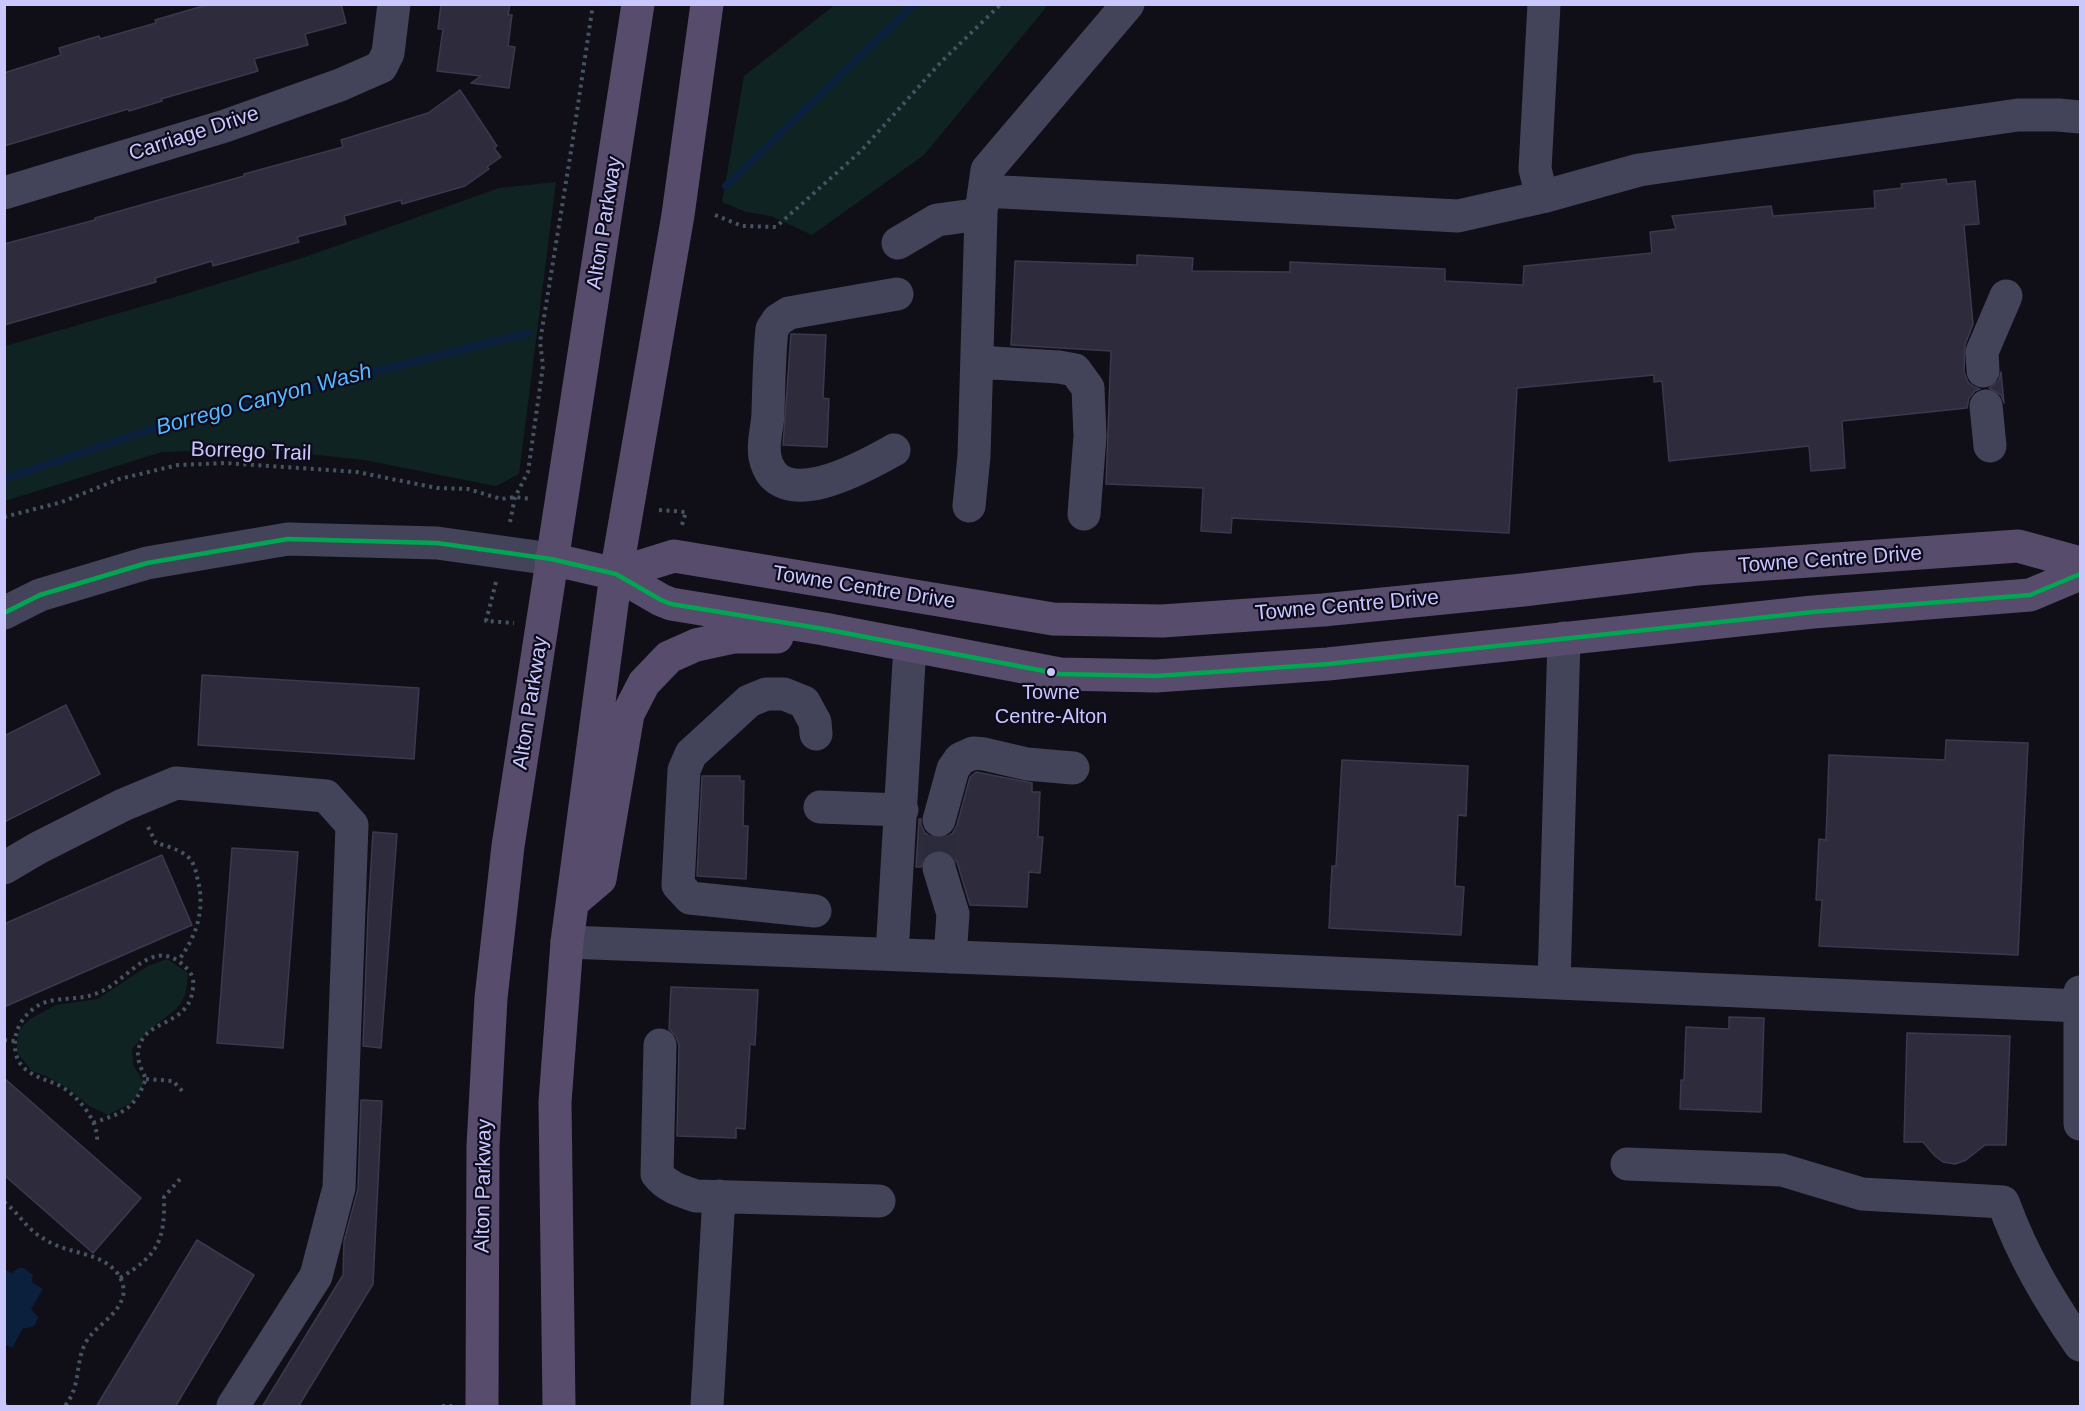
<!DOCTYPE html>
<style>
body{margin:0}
#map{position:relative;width:2085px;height:1411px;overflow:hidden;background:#100f18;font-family:Arial,sans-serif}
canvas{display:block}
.frame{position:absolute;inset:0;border:6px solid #cac7ff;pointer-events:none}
</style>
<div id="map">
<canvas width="2085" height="1411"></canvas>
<div class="frame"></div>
</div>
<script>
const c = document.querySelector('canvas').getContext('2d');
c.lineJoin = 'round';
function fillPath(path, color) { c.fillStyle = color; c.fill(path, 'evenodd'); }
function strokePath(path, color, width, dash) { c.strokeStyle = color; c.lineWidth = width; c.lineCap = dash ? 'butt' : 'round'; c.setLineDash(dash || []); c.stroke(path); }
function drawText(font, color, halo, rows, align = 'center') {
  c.font = font + ' Arial,sans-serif'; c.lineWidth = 4.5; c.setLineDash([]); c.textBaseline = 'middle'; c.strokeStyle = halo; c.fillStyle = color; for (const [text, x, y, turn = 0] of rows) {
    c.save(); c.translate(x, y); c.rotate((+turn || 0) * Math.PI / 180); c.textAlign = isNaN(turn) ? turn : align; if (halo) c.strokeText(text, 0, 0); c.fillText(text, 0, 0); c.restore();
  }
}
fillPath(new Path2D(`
 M836,4L1048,5L924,155L812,235L771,216L746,212L722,202L744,76Z
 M556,182L519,474L496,486L364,460L263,449L162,452L5,501V346L185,294L305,257L499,188Z
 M167,959L188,973C186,1005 180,1006 157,1024C148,1031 140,1040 132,1049L133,1065L144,1083L133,1102L108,1115L89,1106L69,1089L46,1076L32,1071L16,1051L19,1030L30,1019L56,1005L98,999L146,967Z`), '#0e2322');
fillPath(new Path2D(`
 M19,1268H24L33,1275L32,1282L43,1289L31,1309L38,1317C36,1326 32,1329 23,1328L12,1348L5,1344V1270L11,1273Z`), '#0b203c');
strokePath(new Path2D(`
 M726,186L914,4
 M4,479L166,424L528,333`), '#0b203c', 8);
const building = new Path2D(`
 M210,4H341L346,23L305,34L308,45L254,59L258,71L161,99L162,101L129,111L128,109L4,146V73L61,55L59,48L99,36L100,39L156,23L155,20Z
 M441,4H510L508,15H512L508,46L515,47L509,88L471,83L481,76L437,71L443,29H438Z
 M460,90L497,146L494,148L501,157L487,167L489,169L465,186L402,204L401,200L344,216L346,224L297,237L299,242L213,266L212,261L155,278L156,282L4,325V244L95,220V218L244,176V174L343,147L341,140L428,113Z
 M1946,179L1947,184L1975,181L1979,224L1964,225L1973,324L1965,345L1964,372L1968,382L1974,387L1980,389L1975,391L1969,398L1967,408L1842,421L1845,468L1811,471L1809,446L1669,461L1662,381L1654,382V375L1517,388L1509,533L1232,518L1231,533L1201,531L1203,488L1106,484L1111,351L1011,345L1015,261L1137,265V255L1193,258L1192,271L1290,272V262L1445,269V281L1523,285L1524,266L1652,253L1650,232L1676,229L1672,216L1771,206L1773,216L1875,208L1874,191L1902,188L1901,184Z
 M791,334L826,335L823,398L829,399L827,447L783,445Z
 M2001,372L2004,403L2001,395L1989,388L1999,380Z
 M202,675L419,688L414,759L198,745Z
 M66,705L100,774L4,822V736Z
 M1946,740L2028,743L2018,955L1819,946L1822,900H1816L1819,839L1826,840L1829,755L1945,760Z
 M1342,760L1468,766L1466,816L1458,815L1455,886L1464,887L1461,935L1329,928L1332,866H1336Z
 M976,772L1032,783V792H1040L1038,837H1043L1040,873L1029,872L1027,907L970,905L957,862L952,855L944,850H934L926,855L921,867H916L919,819H921V825L925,833L933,838H943L952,834L957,825L970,777Z
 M702,776H740V781H744L743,826H748L746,879L697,876Z
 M373,832L397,834L381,1048L363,1046L368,914Z
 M232,848L298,852L283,1048L217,1043Z
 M162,855L192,925L4,1007V924Z
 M671,987L758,990L755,1045L750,1044L745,1129L736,1128V1138L677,1136L679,1045L676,1036L669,1029Z
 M1729,1017L1764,1018L1761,1112L1680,1109L1681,1080H1684L1686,1027L1729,1029Z
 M1907,1033L2010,1036L2006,1145H1985L1966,1160L1955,1164L1943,1162L1935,1156L1923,1142H1904Z
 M4,1078L141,1198L93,1253L4,1175Z
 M361,1100L382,1101L373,1284L298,1407H262L343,1275L344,1241L358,1189Z
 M197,1240L254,1275L175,1407H96Z`);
fillPath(building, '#2d2b3c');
strokePath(building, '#3b394d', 1.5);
strokePath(new Path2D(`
 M939,868V820`), '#2c2b3b', 33, [33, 16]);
strokePath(new Path2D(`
 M715,215L742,226L776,227L861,151L941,62L1001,4
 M659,510L686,512L681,528
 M4,517L62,502L119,479L178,465L226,463L357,472L437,488L468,489L501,499L515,497L532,499
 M510,522L515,497L528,472L543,366L540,342L572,145L593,4
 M496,582L486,621L514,623
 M148,827L156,843C167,846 182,850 190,859C194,864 196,871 197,877C206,908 197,936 178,961
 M4,1040L15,1041
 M146,1079L173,1081L185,1094
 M93,1123C124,1112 133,1111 146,1079C143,1072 137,1061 138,1053C141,1017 189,1029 193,988C194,982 193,976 189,971C155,931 129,980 100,992C85,999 70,998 55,1000C34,1002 15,1022 15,1043C14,1071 36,1076 56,1084C75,1092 99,1120 97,1141
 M4,1202C18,1212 26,1228 41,1237C47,1241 54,1245 61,1247C82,1255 103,1255 118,1274C122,1280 125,1289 123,1296C118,1316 96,1325 86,1342C74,1365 82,1384 65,1406
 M120,1278C158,1255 165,1241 164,1197L180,1179
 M4,1404L7,1406
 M442,1406H452`), '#455460', 4, [3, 4.5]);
strokePath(new Path2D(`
 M984,191L1458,216L1542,197L1639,170L2018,115H2058L2080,117
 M4,193L225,126L340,85L381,67L388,53L394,4
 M1542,197L1535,169L1544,4
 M981,212L987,170L1128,4
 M898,243L937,220L981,214L974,456L969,506
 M977,362L1059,367L1075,370L1088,388L1090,436L1084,514
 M1983,371L1982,352L2006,296
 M1986,406L1990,446
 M894,450C864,467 777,516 765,457C762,442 768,427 768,412C769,384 769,357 772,329L778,320L789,313L897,294
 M4,613L40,595L147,563L288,539L437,543L551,559
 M820,807L902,810
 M939,820L953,769L960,759L973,753L984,754L1027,764L1073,768
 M4,868L38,848L123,805L176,783L326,796L352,825L339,1188L336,1199L316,1276L233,1406
 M939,868L953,914L950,957
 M815,911L690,898L678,885L684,770L691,754L749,701L766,694H784L804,702L815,722L816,734
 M567,942L1059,961L2080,1006
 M892,954L910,645
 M1554,983L1564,638
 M2080,992V1124
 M660,1045L657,1174C667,1187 681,1191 696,1196L879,1201
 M1627,1164L1782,1170L1862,1194L2003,1202C2023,1256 2047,1297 2080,1345
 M707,1406L719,1196`), '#434459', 33);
strokePath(new Path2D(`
 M551,559L616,574L661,600L671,604L824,629L1060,674L1156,676L1328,664L1813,612L2030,595L2080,574
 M616,574L674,556L1053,619L1162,621L1323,610L1523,590L1697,569L2018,546L2080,563
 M573,902L600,879L628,714L644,683L669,657L696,645L733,637H777
 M482,1406L483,1146L491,998L508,846L638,4
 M559,1406L555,1102L567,942L616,574L678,215L707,4`), '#574c6b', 33);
strokePath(new Path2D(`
 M4,613L40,595L147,563L288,539L437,543L551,559L616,574L661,600L671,604L824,629L1060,674L1156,676L1328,664L1813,612L2030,595L2080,574`), '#00a651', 4.5);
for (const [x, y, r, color] of [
 [1051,672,5,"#cac7ff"]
]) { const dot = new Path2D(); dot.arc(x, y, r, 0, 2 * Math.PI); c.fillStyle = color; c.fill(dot); strokePath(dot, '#0d0b1c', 2); }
drawText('20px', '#cac7ff', '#0d0b1c', [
 ["Towne",1051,693],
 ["Centre-Alton",1051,717]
]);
drawText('21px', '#cac7ff', '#0d0b1c', [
 ["Carriage Drive",194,134,-18],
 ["Alton Parkway",605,223,-81],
 ["Borrego Trail",251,452,2],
 ["Towne Centre Drive",1830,560,-4],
 ["Towne Centre Drive",864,588,9],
 ["Towne Centre Drive",1347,606,-5],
 ["Alton Parkway",531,703,-81],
 ["Alton Parkway",484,1186,-89]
]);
drawText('italic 22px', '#55b8fe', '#0d0b1c', [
 ["Borrego Canyon Wash",264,400,-15]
]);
</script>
